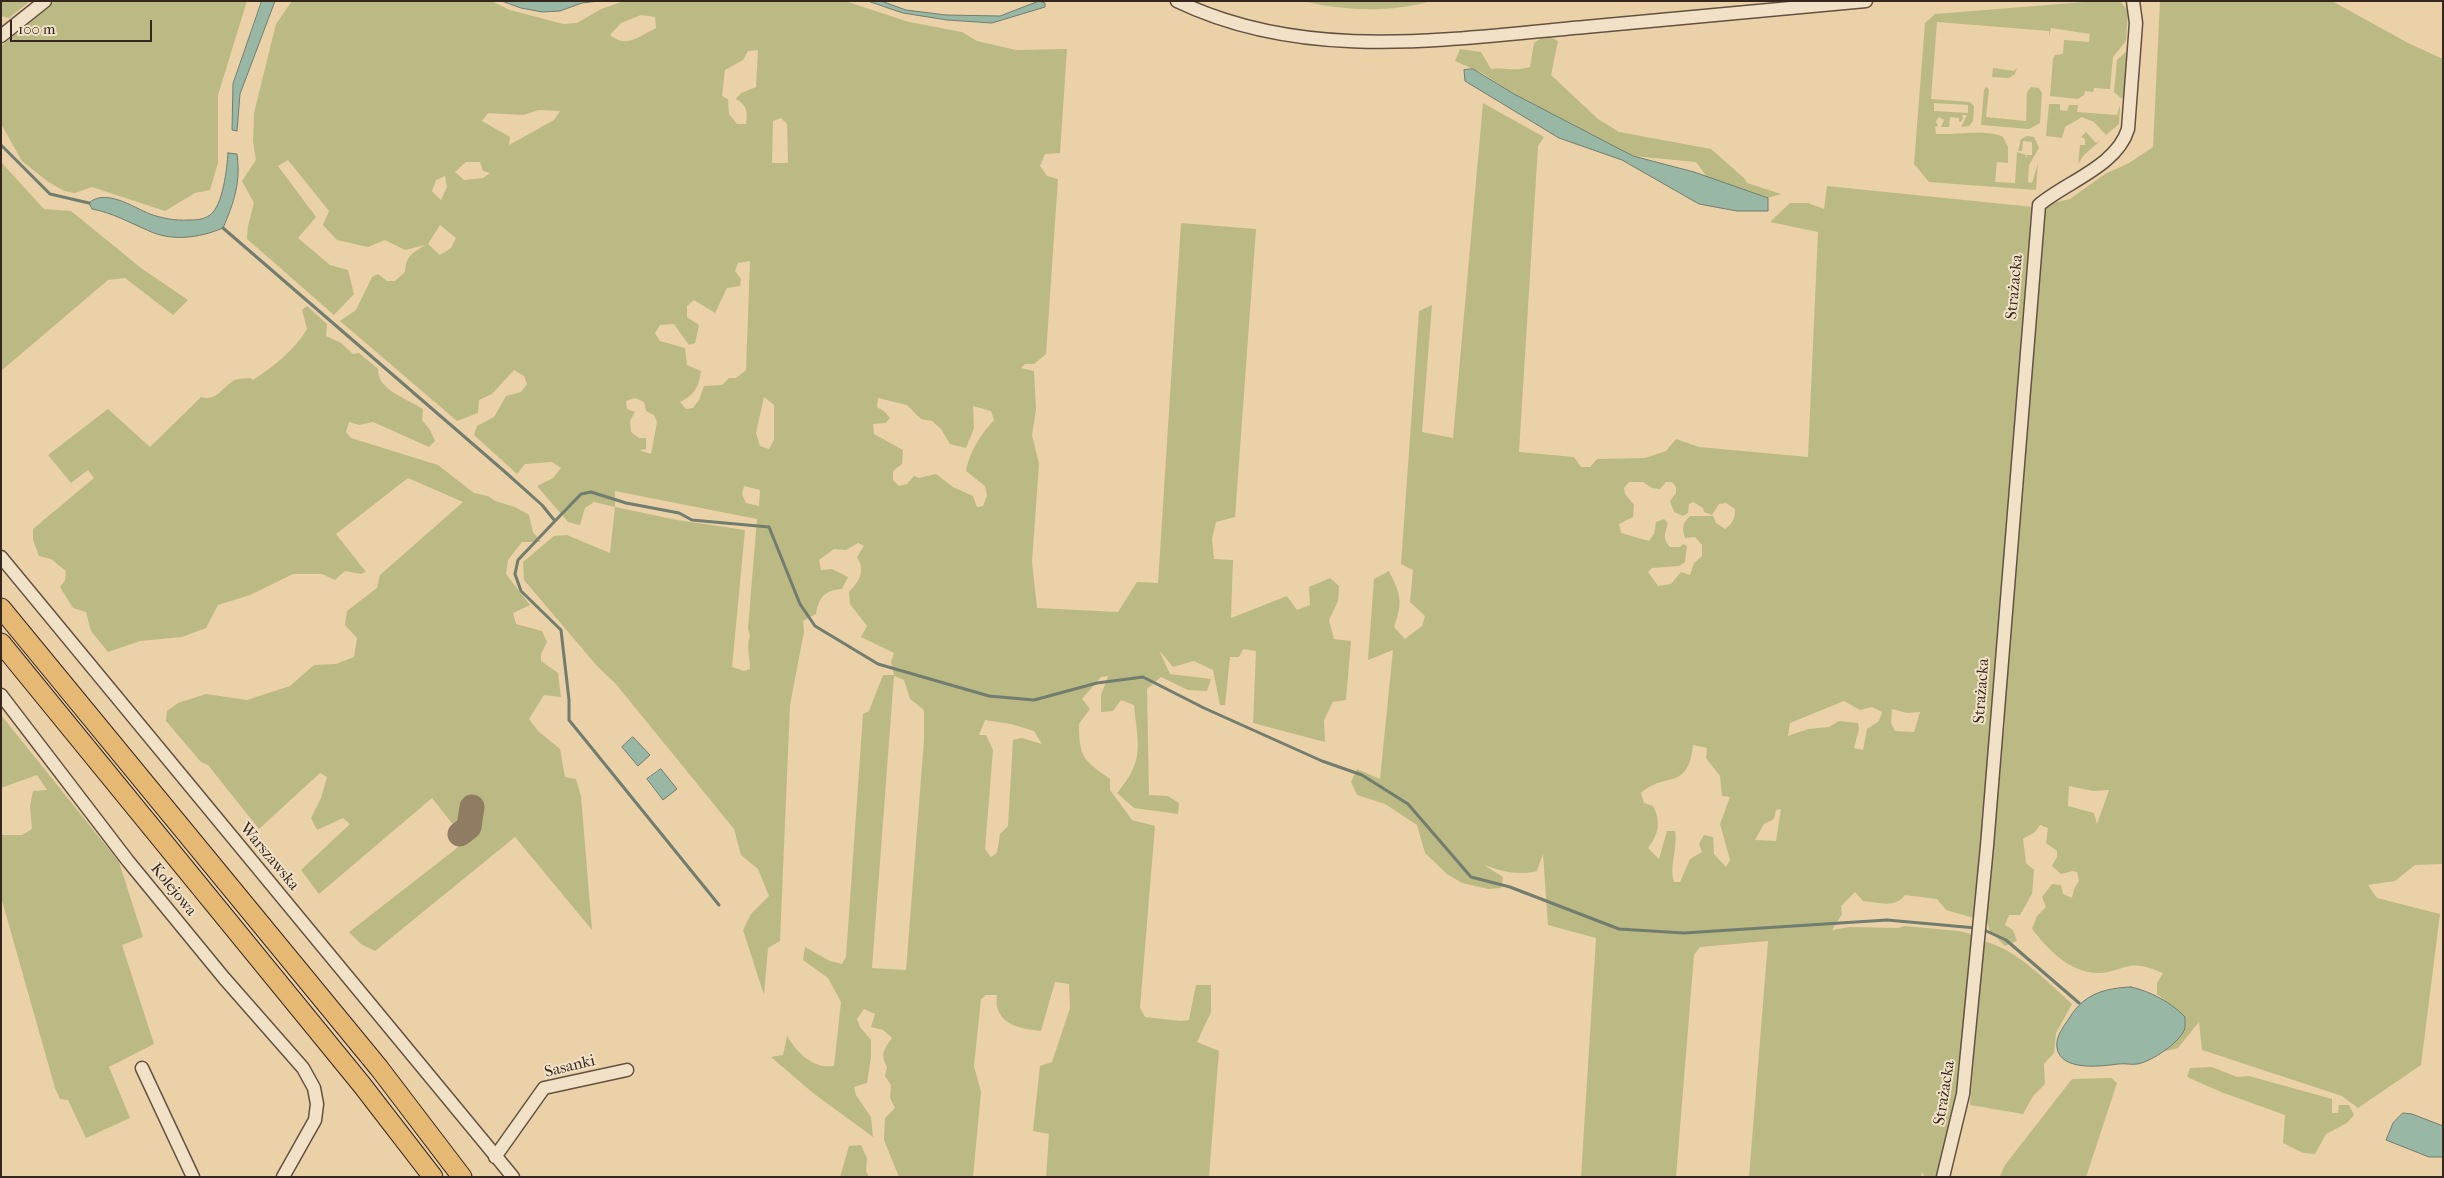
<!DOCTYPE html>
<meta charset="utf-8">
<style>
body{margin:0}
#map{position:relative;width:2444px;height:1178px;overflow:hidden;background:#ead1a8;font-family:"IM FELL French Canon",serif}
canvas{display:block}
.frame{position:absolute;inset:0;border:2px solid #36271e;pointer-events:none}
.scale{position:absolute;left:10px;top:20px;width:142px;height:22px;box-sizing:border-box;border:2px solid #36271e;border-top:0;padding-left:6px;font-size:15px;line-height:18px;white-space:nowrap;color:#36271e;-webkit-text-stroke:4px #f1e1c6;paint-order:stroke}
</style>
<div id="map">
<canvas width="2444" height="1178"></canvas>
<div class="frame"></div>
<div class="scale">100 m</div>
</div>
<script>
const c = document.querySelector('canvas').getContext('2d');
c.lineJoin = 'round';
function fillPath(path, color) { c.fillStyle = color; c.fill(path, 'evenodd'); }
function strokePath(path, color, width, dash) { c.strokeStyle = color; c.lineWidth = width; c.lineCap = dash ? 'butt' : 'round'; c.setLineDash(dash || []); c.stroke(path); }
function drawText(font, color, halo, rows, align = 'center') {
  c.font = font + ' "IM FELL French Canon",serif'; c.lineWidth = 4; c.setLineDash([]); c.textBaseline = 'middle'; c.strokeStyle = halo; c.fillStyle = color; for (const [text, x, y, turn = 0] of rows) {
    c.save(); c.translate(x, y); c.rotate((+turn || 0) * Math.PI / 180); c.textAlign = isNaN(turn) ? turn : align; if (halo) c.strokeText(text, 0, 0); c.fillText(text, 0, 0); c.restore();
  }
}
fillPath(new Path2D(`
 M1,1H30L9,18L1,16Z
 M55,1H247L218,95V163L210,190L195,193L165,211L92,187L75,193L64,191L47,181L22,161L1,124V46Z
 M292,1H491L510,10L563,24L577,23L601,9L624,1H845L909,22L962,32L977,41L1016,50L1067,49L1060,153L1045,154L1040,166L1047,176L1058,179L1046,354L1034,364H1025L1021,368L1034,371L1036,409L1032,435L1039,464L1032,562L1037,608L1118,612L1137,582L1158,583L1181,223L1256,229L1235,517L1216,522L1212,539L1214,559L1233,560L1231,618L1287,596L1297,610L1310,605L1309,587L1330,578L1339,586L1338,601L1329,620L1334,639L1351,641L1346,700L1333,702L1324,720L1325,742L1253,723L1256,651L1243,649L1239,657H1230L1225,705H1220L1213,670L1194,661L1173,667L1159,650L1170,674L1211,679L1207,691L1188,690L1161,677L1147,689L1149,795L1168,796L1179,803L1178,814L1134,808L1117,793C1145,760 1138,746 1134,705L1121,700L1113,711L1101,712V695L1108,676L1101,677L1082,699L1090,709L1079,724C1079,757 1083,760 1110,779V790L1132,820L1155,826L1140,1008L1145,1017L1181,1021L1189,1020L1196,985H1211V1012L1197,1042L1219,1051L1209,1177H1046L1049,1134L1033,1131L1040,1066L1052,1062L1070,1008L1069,984L1055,982L1041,1031C1024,1029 1003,1027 997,1007C996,1004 997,998 997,995H986L981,999L974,1066L981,1092L973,1177H899L884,1140L885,1118L895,1108L890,1098L891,1085L885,1076L887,1067C880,1054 884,1049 892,1038L883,1030L871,1027L875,1014L864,1009L857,1019L860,1027L871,1040V1057L867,1083L854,1087L856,1095L871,1117L873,1137L813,1093L771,1057L783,1055L787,1036C797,1053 813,1069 834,1066L841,1002L828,978L803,960L805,947L830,961L842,964L846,957L863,714L869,711L883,675H894L891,662L894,653L861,637L867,626L850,604L849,592C859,581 866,572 857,557L864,546L858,543L846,550L834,549L819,560L821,570L832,569L848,577L842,589C825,590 819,597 816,614L803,621L804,632L790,705L780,941L768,948L764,995L743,930L751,914L769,896L758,869L741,855L734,829L615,683L597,666L524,580L523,562L554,536L567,535L610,553L615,507L594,502L585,508L580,525L568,522L537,486L553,478L561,468L552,462L525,464L517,474L474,435L477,426L494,417L506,396L521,392L527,384L524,376L514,370L492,394L479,400L478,413L457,421L340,321L356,310L372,277L378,274L387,281H395L405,272C406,255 413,253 425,245L405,250L385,240L368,247L337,240L323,225L329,211L288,160L278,166L316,217L298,238L330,265L348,270L354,294L334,315L247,239L248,226L254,203L242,181L256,160L253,141L254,113L276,24ZM641,15L655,17L656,28C639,36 627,49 610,35L621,23ZM758,50L756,87L741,93L736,99C747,105 748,112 746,124H737L729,114L728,99L722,96L725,70L743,60L748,51ZM539,110L560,111L554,120L509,145L510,137L482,121L488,113L523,115ZM781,118L787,124L788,163H772L773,121ZM466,162H480L483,171L490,173L483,178L464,180L455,172ZM445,176L447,187L441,200L432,191L436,180ZM440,225L456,238L451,248L440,255L428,244ZM750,261L746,370L736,378H729L722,385L704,386L699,400L693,408L686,409L680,402C695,395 699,386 701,371L687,365L685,348L660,341L655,333L660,325L674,324L689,345L695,343L699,325L687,317V306L694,300L715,313L727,288L740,286L741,279L735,271L738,263ZM764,397L774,405V440L769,449L760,446L756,433ZM635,398L644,402L646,411L654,415L657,422L651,454L639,450L646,449V438H639L631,432L630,421L635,412L627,409L626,401ZM878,398L907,405L921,419L932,421L941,429L950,444L966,448L974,428L973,406L991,411L994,420C981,434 969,452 966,471L985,486L987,496L983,506L977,507L973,496L953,487L936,474L919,478L914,476L907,484L899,486L893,480V471L902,464L903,450L874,434L873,424L886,423L890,418L885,412L877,407ZM744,486L760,490L759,506L746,503L742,494ZM615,491L757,519L748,628L750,636C746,646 750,658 750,669L744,671L732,667L745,530L677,520L615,507ZM894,676L904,680L910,699L924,710V740L906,970L872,968ZM985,720L1011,724L1034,731L1042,744L1022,738L1013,740L1008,826L1000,834L997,853L991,857L985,849L993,750L986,735H979Z
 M1302,1H1432C1388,13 1346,11 1302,1Z
 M2097,1H2120L2128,11L2126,41L2113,57L2110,89L2094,88L2093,92L2085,91L2084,95L2078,99L2050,96L2053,59L2055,55L2063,54L2064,40L2089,42L2090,34L2051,28L2049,36V31L1937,22L1931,99L1970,102L1974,106L1973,121L1969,126L1961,127L1967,115H1962L1963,118L1961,122H1959V118L1950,117L1949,127H1941L1944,120L1939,117L1936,121L1938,126L1935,127L1936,134C1954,135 1988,129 2003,137L2008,147V163L1997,162L1995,182L2015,183L2017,152L2026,155V159L2027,155H2032V142L2023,141L2022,151H2018L2021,139L2027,136L2034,137L2039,148L2029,165L2028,182L2032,183L2038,163L2036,190L1929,182L1914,164L1925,23L1935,14ZM1934,103L1968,105V113L1934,111Z
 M2160,1H2332L2408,43L2443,59V864L2415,865L2395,881L2368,885L2377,898L2440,914L2421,1065L2358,1108L2342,1096L2202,1050L2199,1022L2178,1048L2162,1052C2176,1040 2184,1037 2185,1017L2157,994V983L2163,973C2153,969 2141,964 2130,966C2122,967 2115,971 2108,972C2075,978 2051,953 2032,929L2037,916L2046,907L2042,897L2052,884L2061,885L2063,894L2072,898L2074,889L2079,881L2077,872L2073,871L2061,874L2052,866L2057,857V851L2046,843L2048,828L2040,825L2035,832L2023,839L2026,863L2034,870L2032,894L2020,915H2009L2005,925L2013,930L2017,941L2005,946L1990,931L1985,917L1999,746C2005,736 2007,718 2002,707L2043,209L2057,202L2070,199L2105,174L2129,163L2153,147ZM2069,786L2093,791L2109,790L2097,824L2094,813L2068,806Z
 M1546,35L1558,41L1551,75L1598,119L1619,132L1711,149L1744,178L1747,183L1781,194L1768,198L1733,188L1707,177L1696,162L1633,156L1514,94L1482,73L1455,61L1460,49L1481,52L1491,69C1507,67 1513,72 1530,67L1534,43Z
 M2128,50L2126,98H2121L2114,92L2117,60Z
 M1993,68L2014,71L2017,68L2015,74L2009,78L1992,77Z
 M1986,87L1989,89L1986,117L2026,121L2027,92L2031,87L2039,88L2042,93L2040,123L2029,129L1981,125L1984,90Z
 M1483,103L1544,137L1538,146L1519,452L1574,457L1581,467H1590L1597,459L1645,458L1666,451L1676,439L1699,447L1808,457L1818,232L1770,222L1790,203H1808L1824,209L1827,186L2033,207L1974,918L1946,910L1937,899L1905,895C1895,909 1877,902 1863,901L1855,892L1841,906L1842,914L1832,930L1850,927L1898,928L1904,926L1959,931L1974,935L1958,1107L1936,1177H1925L1922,1172L1921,1177H1749L1768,941L1700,947L1694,955L1676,1177H1581L1596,938L1548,925L1543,854L1537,871C1520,876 1501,871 1484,865L1503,877L1501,888L1488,889L1462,883L1447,874L1425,853L1417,825L1385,804L1357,795L1351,782L1357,769L1380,779L1393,650L1368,660L1374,579L1389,571C1401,595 1403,602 1394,627L1405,639L1422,626L1425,616L1410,602L1413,570L1401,564L1419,311L1432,305L1422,432L1453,438ZM1629,482H1643L1652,488L1660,489L1666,482H1672L1676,487V493L1670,501L1674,512L1683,516L1688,513L1689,504L1693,502L1703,508L1704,512L1712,515L1719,504L1726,503L1735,509C1735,518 1733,524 1725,529L1716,523L1713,516H1690C1682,524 1682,528 1685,538L1695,537L1702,545V556L1694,563L1690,575L1681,572L1671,584L1658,586L1648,572L1652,568L1679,566L1685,562L1687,546L1683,544L1680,547H1670C1662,538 1665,533 1668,523L1664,519L1656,522L1654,534L1649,541L1621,533L1619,524L1633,517L1634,505L1625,494L1624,488ZM1844,701L1860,710L1872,707L1882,712L1879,721L1867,729L1863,750L1854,748L1859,729L1858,723L1839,721L1829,727L1808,729L1788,736L1790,723ZM1892,709L1907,713L1920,712L1914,732L1895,731L1891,723ZM1693,745L1707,748L1706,758L1720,776L1722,796L1730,797L1720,824L1730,860L1726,867L1714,854L1713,837L1704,835L1699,844L1702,852L1690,859L1680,882H1674C1669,866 1678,848 1675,831H1667L1659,859L1648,848C1659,834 1661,821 1653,806L1644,803L1641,793C1665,771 1688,792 1693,745ZM1781,809L1776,841L1755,840L1764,824L1774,819L1776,810Z
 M2049,104H2060V110L2067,111L2069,105H2078L2077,112L2117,115L2120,105L2119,124L2106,135L2094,122L2082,117L2065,127L2062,138L2046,136Z
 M2086,132L2096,143L2101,140L2083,156L2078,164L2080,145H2085V139L2081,137Z
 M1,162L44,209L71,211L141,268L188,300L173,315L125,278L108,280L1,371Z
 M307,306L327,324L326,336L341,343L353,354L359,353L378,369C377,390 408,399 423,409L422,420L430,430L435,441L429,447L373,422L359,425L349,422L346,432L351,438L438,465L474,493L488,496L495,501L515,507L529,515L533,532L541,542H522L508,560L506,574L530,605L513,613L516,624L542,631L547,642L541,654V661L558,673L561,697L544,695L529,719L538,731L560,749L565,777L576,779L581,796L592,930L515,837L375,951L361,944L349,932L466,841L432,798L319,894L301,870L350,824L343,818L317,830L311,818L321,798L327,777L320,773L259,829L208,765L201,762L166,721L167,711L178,703L206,694L247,700L290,686L314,665L336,664L354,657L357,638L345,625L347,611L377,588L380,575L463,502L408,478L336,534L366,572L361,574L345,571L335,580L322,574H293L250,595L218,605L206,628L182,637L140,641L108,652L91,631L86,612L73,608L60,587L65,580L66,571L51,559L39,556L33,540V529L94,478L88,470L71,483L48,455L108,409L150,447L201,397C216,402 222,388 233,381C237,378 245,379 250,378L253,380C274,366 294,351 307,329L302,310Z
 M1,715L119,862L143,937L122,945L154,1044L109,1067L130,1118L86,1138L68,1100L60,1099L55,1088L1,897V835H22L32,829L30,806L33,791L47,790L37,775L1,788Z
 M1984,941C2019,951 2046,981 2072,1004L2056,1033L2054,1053L2044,1064L2045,1084L2033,1096L2023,1114L1970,1105Z
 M2212,1067L2237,1077L2249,1076L2332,1099V1113H2338L2339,1105H2349L2354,1115L2347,1123L2326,1134L2315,1154L2303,1153L2283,1143L2285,1115L2221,1092L2187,1077L2190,1068Z
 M2111,1078L2117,1083L2086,1177L2000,1176L2005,1165L2072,1079Z
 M861,1145L867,1158L866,1171L869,1177H840L849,1146Z`), '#bbba85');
const water = new Path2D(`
 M262,1H275L240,94L237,131L232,130L233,84Z
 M502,1H599L582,3L560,11L542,12L521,8Z
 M868,1H881L906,10L946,15L1000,16L1039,1L1045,3V7L992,23L947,20L903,13Z
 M1473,69L1514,94L1633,156L1694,172L1768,198V211H1737L1699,204L1622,160L1559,138L1465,81L1464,70Z
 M228,153L237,154C241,181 234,203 223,228C199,238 171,242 147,230C128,222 113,213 92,209L89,203C105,188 133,207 150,214C161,218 176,221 188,220C196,220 203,220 210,215C223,206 227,168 228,153Z
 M633,737L650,755L638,766L622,747Z
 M661,769L677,789L663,800L647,779Z
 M2131,987C2150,991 2172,1003 2185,1017C2185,1020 2185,1025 2185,1028C2181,1042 2151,1062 2137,1064C2131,1065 2125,1063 2118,1064C2103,1066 2061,1072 2057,1048C2055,1037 2064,1026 2070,1017C2084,994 2105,988 2131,987Z
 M2403,1113L2412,1114L2443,1126V1157H2429L2386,1140L2393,1123Z`);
fillPath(water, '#98b7a4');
strokePath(water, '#717d6e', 1);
strokePath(new Path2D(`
 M1,145L50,194L89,203
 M223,228L504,471L542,505L555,521L518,560L515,574L521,591L561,630L569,700V720L719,905
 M555,521L581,494L591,492L626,503L679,513L692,520L769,527L800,604L815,626L878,664L989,696L1034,700L1097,683L1143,677L1204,708L1322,761L1362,775L1408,804L1471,877L1510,887L1619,929L1684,933L1887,920L1976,928
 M1982,929L2006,940L2079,1003`), '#717d6e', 3);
strokePath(new Path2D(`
 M460,834L469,827L472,807`), '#907c63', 25);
const minor = new Path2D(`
 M1177,1C1306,63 1448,39 1585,27C1679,18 1772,10 1866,1
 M1,36L45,1
 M1,557L513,1177
 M1,695L128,861L224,978L303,1068L314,1088L317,1104L315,1120L283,1177
 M142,1068L193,1177
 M495,1157L544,1088L627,1070
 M1943,1177L1963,1094L1987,846L2039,205C2066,182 2117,166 2128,129L2136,23L2133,1`);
const highway = new Path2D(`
 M1,608L379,1068L462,1177
 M1,643L362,1085L433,1177`);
strokePath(minor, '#635240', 15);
strokePath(highway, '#36271e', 21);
strokePath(minor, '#f1e1c6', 12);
strokePath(highway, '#e5b874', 19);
drawText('16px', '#36271e', '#f1e1c6', [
 ["Strażacka",2015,287,-85],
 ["Strażacka",1982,691,-86],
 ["Warszawska",269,857,50],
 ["Kolejowa",173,890,51],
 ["Sasanki",570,1067,-14],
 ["Strażacka",1945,1093,-81]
]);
</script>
